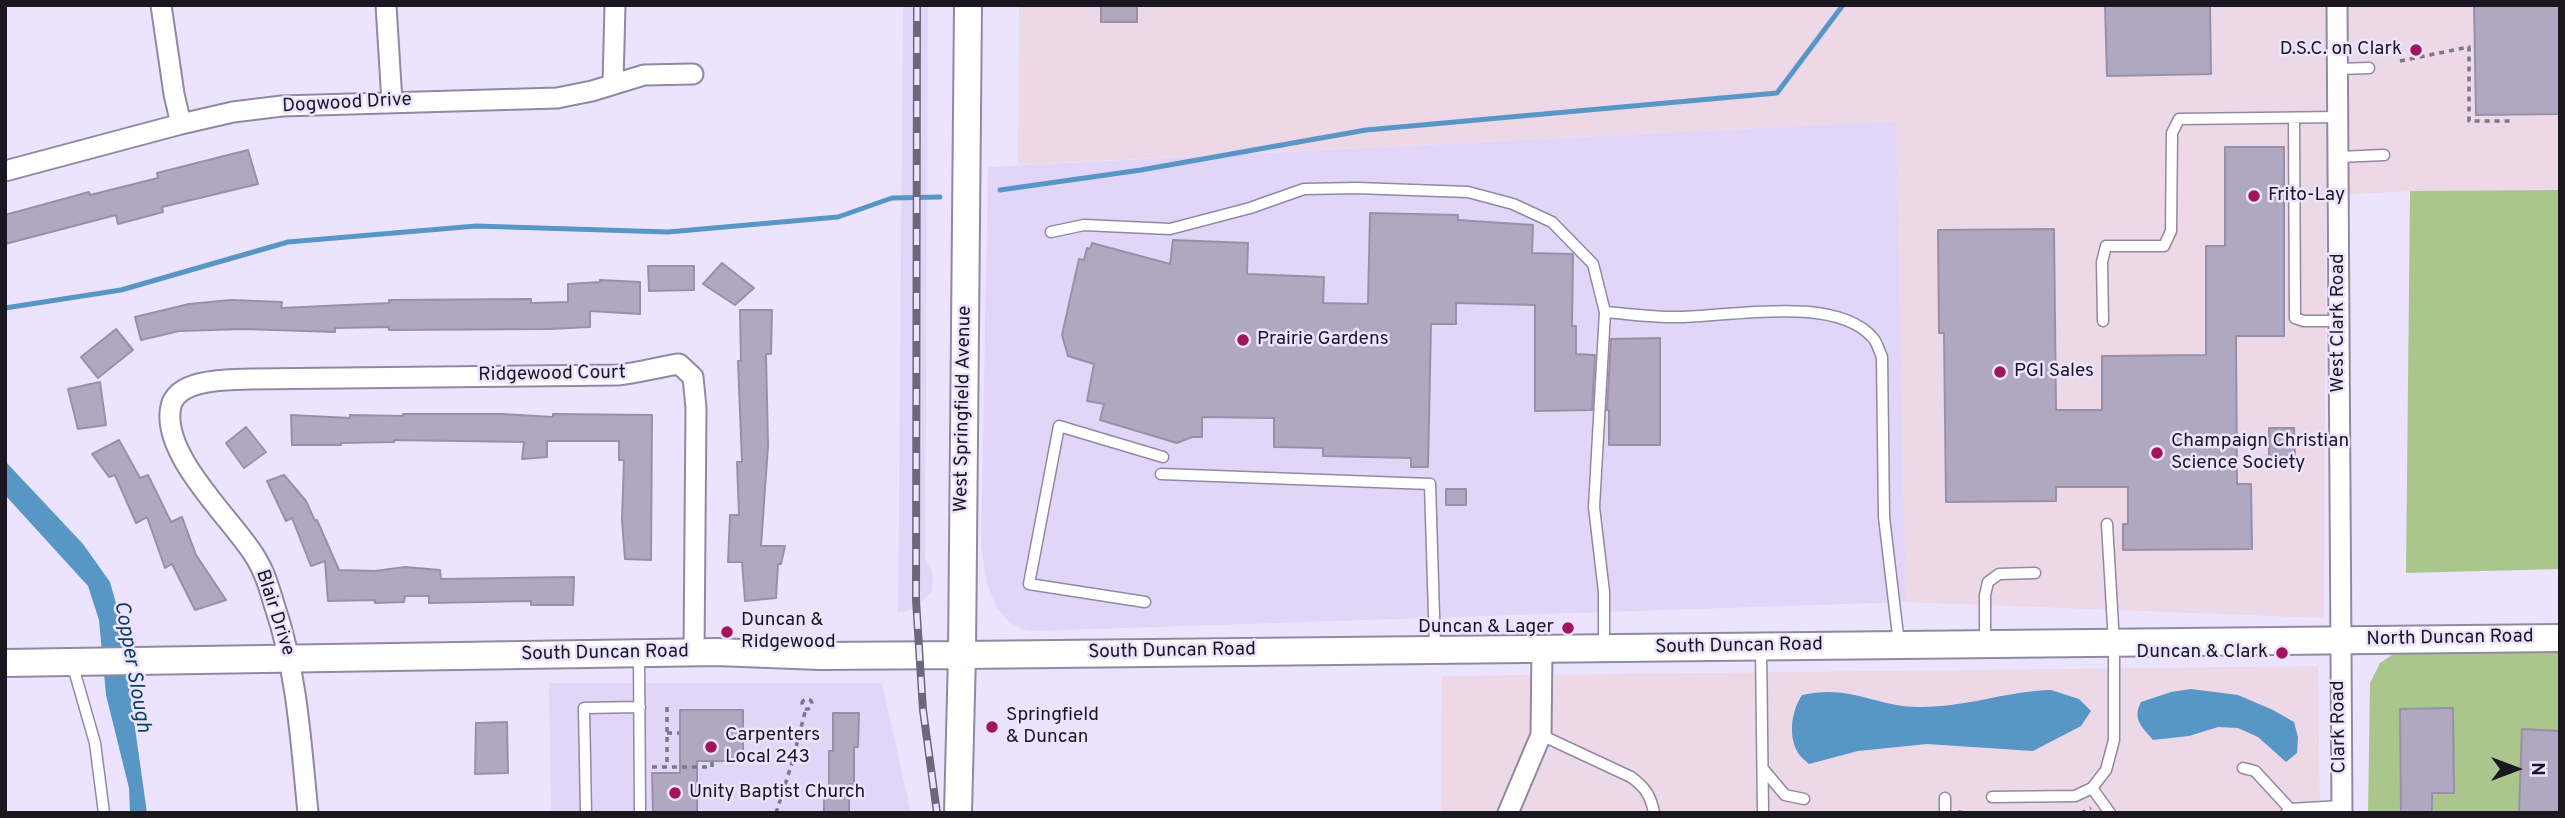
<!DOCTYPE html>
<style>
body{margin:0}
#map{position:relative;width:2565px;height:818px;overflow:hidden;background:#ece4ff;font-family:Overpass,sans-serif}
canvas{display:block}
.frame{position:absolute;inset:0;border:7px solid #1a1721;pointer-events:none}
.north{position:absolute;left:2481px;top:734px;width:70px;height:70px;-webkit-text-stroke:5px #ece4ff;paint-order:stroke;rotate:90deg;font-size:19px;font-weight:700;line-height:28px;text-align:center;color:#1a1721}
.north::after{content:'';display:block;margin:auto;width:24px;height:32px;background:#1a1721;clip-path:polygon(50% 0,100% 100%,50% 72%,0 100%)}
</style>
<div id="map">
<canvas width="2565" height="818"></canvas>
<div class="frame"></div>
<div class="north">N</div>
</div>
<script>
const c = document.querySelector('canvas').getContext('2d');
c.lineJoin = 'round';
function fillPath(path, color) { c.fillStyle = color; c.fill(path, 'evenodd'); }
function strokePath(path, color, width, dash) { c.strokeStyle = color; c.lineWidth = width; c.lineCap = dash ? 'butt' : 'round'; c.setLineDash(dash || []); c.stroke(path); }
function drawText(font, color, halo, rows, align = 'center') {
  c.font = font + ' Overpass,sans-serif'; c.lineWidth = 5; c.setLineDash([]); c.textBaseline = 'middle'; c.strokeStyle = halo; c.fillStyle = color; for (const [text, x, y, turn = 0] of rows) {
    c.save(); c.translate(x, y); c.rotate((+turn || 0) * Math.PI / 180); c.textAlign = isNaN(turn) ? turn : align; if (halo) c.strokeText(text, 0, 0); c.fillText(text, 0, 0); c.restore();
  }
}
fillPath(new Path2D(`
 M903,5H928L925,560L933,573L932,592L913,609L898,613Z
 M1896,121L1906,602L1035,631L1022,629L1009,622L997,608L987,584L981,545L988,167Z
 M549,683H882L911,813H551Z`), '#e1d6f8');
fillPath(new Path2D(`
 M1019,5H2560V190L2410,191L2326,196L2324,618L1906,602L1896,121L1018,165Z
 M2318,666L2320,813H1441L1442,676Z`), '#ecd8e7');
fillPath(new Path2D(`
 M2560,190V569L2406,573L2410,191Z
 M2560,648V813H2368L2370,683L2380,663L2395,653Z`), '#abc68c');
fillPath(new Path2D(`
 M5,461L83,544L110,582L119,614L147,813H130L129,788L106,695L99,620L88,586L5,495Z
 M2191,689L2238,695L2273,710L2294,722L2298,737L2297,753L2286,762L2258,737L2238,728L2218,727L2189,736L2153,740C2142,727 2132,719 2141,702L2171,692Z
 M2051,690L2079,699L2091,711L2081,726L2033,751L1927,744L1858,751L1809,764C1805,760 1799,756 1797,751C1788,734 1792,710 1802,695C1849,684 1874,706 1918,707C1963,708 2007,691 2051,690Z`), '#5896c6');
strokePath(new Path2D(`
 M1000,190L1141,170L1366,130L1777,93L1843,5
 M5,308L121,290L288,242L476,226L668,232L838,217L892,198L940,197`), '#5896c6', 5);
const building = new Path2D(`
 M1101,5H1137V22H1101Z
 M2105,5H2210L2211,74L2107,76Z
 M2474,5H2560V114L2476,115Z
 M2225,147H2284V336H2236L2237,484H2251L2252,549L2123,550V524H2128V487H2056V501L1946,502L1944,333H1939L1938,230L2054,229L2056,410H2102V356L2206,355V246H2225Z
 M248,150L258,184L162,207L163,212L118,224L116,215L5,244V215L89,192L90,195L158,178L157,173Z
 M1370,213L1458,215V220L1533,225L1532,253L1573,254L1572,326H1576V354L1595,355L1592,410L1535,411V305L1456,303V324H1431L1428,467H1411V458L1323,456V448L1274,447V418L1202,417V437H1192L1177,443L1100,420L1104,404L1087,401L1094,364L1068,356L1062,335L1079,259L1084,260L1087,248L1090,249L1092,243L1170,264L1173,240L1248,243L1247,274L1324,277L1323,303L1368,304Z
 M722,263L754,288L735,305L703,284Z
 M648,266H694V290L649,291Z
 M600,280L640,282V314L590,311V327L549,329L389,330V327L335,328V332L244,329L179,331L141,340L135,317L189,304L231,300L282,302L281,308L389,303V300L531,299V303L568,302V284L600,282Z
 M740,310H772L771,354H766L768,446L761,546H785L781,564H778L776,598L745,601L742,562H728L730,515H739L737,462H742L738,361H741Z
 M116,329L133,350L98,378L81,357Z
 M1660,338V445H1609V410H1607L1611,339Z
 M100,382L106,425L78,429L68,389Z
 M403,414H502L553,417V414L652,415L651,560L625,559L622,520L624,460H619V441H547V457L522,459L524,442L394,440V442L341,443V445H292L291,415L350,418V415L403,416Z
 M246,427L266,452L244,468L226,443Z
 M2269,428H2294L2295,460H2269Z
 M119,440L140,478L148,475L171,522L182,517L196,555L226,600L195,610L172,564L165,568L147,517L136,523L115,475L109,477L92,454Z
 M284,475L306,501L315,521L317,520L339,570L375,571L405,567L440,570L441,579L574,577L573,605H531V601L429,603V596H405L404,602L375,603V600L328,601L325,561L311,566L292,518L286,521L267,481Z
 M1446,489H1466V505H1446Z
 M2453,708L2454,793H2432V813H2401L2400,709Z
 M680,710H743V761H697V813H653L652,773H680Z
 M833,713H859L858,747H854V784H849V813H824V787H829V751H833Z
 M507,722L508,773L475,774L476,723Z
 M2522,729L2560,731V813H2519Z`);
fillPath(building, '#b0a8c1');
strokePath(building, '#9890a9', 2);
const service = new Path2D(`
 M2339,69L2369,68
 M2294,118L2295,318L2304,321H2339
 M2339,157L2384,155
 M1051,232L1084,225L1170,229L1250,208L1304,189L1357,188L1468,192L1513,204L1552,222L1593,264L1605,312L1594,507L1604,592V647
 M1605,312C1630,314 1656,318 1681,317C1732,316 1836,295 1873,338C1877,342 1879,351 1882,357L1884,517L1899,644
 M2103,321L2102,262L2106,246H2164L2171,231L2172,133L2179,119L2339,117
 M1161,474L1430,484L1435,648
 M1145,602L1029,584L1059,426L1163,457
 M1985,644V595L1988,582L1999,574L2035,573
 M1761,647L1763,813
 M639,656L640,813
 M72,663L95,743L104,813
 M1541,735L1631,777C1645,787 1651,796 1654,813
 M2243,768L2255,771L2290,809
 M1764,770L1785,795L1804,799
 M2092,788L2110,813
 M1992,797L2075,796L2092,788L2106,770L2114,740V643L2107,524
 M1945,798V813
 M2287,812L2290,809L2341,806
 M586,813L584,708L640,707`);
const minor = new Path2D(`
 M161,5L174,94L181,124
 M386,5L392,102
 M2337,5L2342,813
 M613,84L615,5
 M5,171L181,124L233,112L282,106L557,98L592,91L644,75L693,74
 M308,813C301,743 297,671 274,604C269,587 264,570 254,555C230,517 160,454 171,406C178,378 229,380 251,379L618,375C639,373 658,367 679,364L693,377L696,408L694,653
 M1508,813L1541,735L1542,649`);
const secondary = new Path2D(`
 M5,663L717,652L820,656L962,655L2560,638
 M958,813L962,655L968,5`);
strokePath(service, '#9189a2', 13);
strokePath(minor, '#9189a2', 23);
strokePath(secondary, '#9189a2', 30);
strokePath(new Path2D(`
 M2400,61L2469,47V121H2510
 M802 704a5 5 0 1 1 10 0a5 5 0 1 1-10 0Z
 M667,707V766
 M667,733H679
 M652,767H712V761
 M1958,812L1969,813
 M776,813L792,763L806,708
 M2081,813L2091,808`), '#7b7688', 3.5, [5, 5]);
strokePath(service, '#fff', 10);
strokePath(minor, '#fff', 19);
strokePath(secondary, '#fff', 26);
const rail = new Path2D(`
 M917,5L916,600L923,710L937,813`);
strokePath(rail, '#6d6879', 8);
strokePath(rail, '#ece4ff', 5, [16]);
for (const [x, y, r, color] of [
 [2416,50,7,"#a1155f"],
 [2254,196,7,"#a1155f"],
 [1243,340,7,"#a1155f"],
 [2000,372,7,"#a1155f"],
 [2157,453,7,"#a1155f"],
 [1568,628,7,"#a1155f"],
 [727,632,7,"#a1155f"],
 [2282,653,7,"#a1155f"],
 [992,727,7,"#a1155f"],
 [711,747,7,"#a1155f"],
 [675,793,7,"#a1155f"]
]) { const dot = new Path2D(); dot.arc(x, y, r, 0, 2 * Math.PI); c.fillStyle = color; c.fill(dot); strokePath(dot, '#ece4ff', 2.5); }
drawText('19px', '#1a1721', '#ece4ff', [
 ["D.S.C. on Clark",2402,50,"right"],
 ["Frito-Lay",2268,196],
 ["Prairie Gardens",1257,340],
 ["PGI Sales",2014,372],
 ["Champaign Christian",2171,442],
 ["Science Society",2171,464],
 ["Duncan &",741,621],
 ["Ridgewood",741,643],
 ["Duncan & Lager",1554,628,"right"],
 ["Duncan & Clark",2268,653,"right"],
 ["Springfield",1006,716],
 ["& Duncan",1006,738],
 ["Carpenters",725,736],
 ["Local 243",725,758],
 ["Unity Baptist Church",689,793]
], 'left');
drawText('19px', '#1a1721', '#ece4ff', [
 ["Dogwood Drive",347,104,-3],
 ["West Clark Road",2339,323,-90],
 ["Ridgewood Court",552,375,-1],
 ["West Springfield Avenue",964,409,-89],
 ["Blair Drive",274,613,72],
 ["North Duncan Road",2450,639,-1],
 ["South Duncan Road",1739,647,-1],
 ["South Duncan Road",1172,652,-1],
 ["South Duncan Road",605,654,-1],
 ["Clark Road",2340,727,-91]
]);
drawText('italic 21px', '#0c3e5e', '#ece4ff', [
 ["Copper Slough",131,667,80]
]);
</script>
